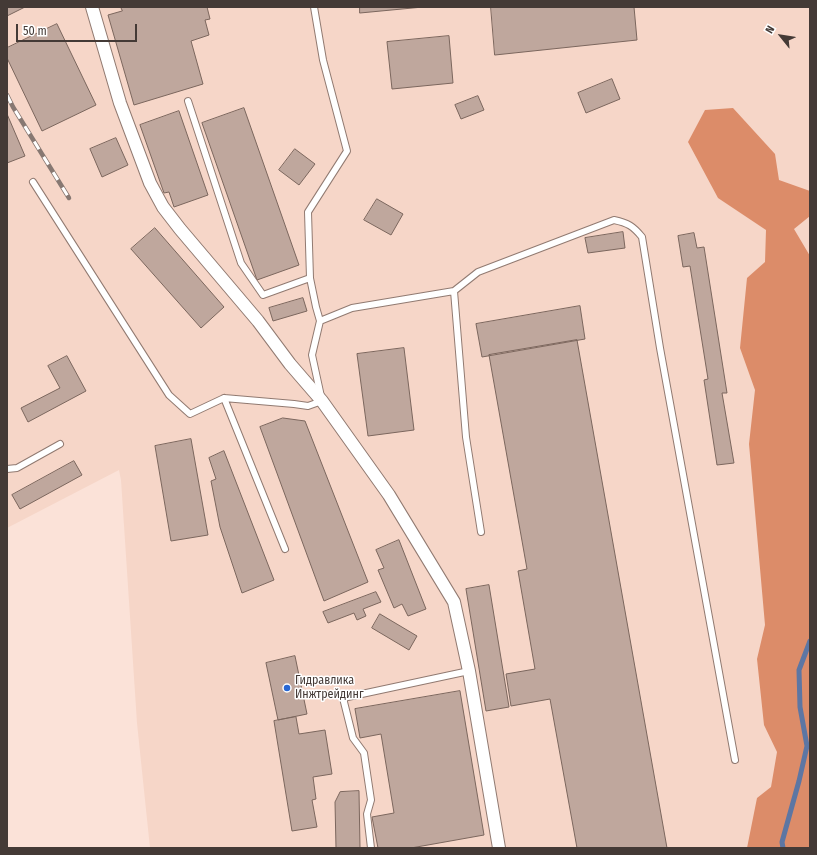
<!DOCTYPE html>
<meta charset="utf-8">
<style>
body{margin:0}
#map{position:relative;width:817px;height:855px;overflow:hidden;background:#fbe2d8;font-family:"Fira Sans Condensed",sans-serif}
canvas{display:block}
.frame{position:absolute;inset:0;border:8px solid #443a36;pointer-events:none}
.north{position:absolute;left:761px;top:16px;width:40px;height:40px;-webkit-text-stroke:3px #fff;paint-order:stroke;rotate:300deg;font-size:11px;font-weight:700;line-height:16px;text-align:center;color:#443a36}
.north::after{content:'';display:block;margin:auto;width:14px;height:18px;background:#443a36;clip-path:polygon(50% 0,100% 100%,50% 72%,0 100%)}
.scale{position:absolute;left:16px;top:24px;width:121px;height:18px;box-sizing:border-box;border:2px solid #443a36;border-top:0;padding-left:5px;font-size:12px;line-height:14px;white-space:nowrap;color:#443a36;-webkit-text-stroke:3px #fff;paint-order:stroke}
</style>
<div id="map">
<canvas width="817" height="855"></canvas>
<div class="frame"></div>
<div class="north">N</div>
<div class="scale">50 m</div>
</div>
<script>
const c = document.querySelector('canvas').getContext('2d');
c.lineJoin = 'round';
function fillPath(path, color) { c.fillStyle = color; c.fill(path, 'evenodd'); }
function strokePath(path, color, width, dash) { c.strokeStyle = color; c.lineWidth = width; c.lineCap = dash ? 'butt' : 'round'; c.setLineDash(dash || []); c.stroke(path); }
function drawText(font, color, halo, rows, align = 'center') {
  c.font = font + ' "Fira Sans Condensed",sans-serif'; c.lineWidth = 3; c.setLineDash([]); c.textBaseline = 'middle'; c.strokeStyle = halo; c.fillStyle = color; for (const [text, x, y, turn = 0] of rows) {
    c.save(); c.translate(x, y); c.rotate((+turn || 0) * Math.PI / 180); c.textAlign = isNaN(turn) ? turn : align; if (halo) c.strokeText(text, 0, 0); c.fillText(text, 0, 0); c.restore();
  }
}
fillPath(new Path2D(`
 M7,7H810V848H150L137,723L121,480L119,470L7,528Z`), '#f6d6c8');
fillPath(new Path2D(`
 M733,108L775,154L779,180L810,191V216L794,229L810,256V848H747L757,798L771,787L777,752L764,725L757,659L765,625L749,444L755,390L740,348L747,278L765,262L766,230L718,198L688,142L705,110Z`), '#dc8c69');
strokePath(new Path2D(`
 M783,848L782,842L799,781L807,746L800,707L799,670L810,641`), '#5d76a3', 5);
const building = new Path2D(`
 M7,7H25L7,16Z
 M121,7H207L210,19L205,20L209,35L191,41L203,84L134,105L108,15L122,11Z
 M360,7H423L360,13Z
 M491,7H634L637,40L495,55Z
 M57,24L96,105L42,131L7,58V48Z
 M449,36L453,83L392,89L387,42Z
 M612,79L620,99L586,113L578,93Z
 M478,96L484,110L461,119L455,105Z
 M244,108L299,265L257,280L202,123Z
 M179,111L208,195L174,207L169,192L164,193L140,125Z
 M7,114L25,156L7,163Z
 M116,138L128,165L102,177L90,149Z
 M295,149L315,164L299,185L279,170Z
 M377,199L403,214L391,235L364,220Z
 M155,228L224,307L201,328L131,249Z
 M623,232L625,248L588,253L585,238Z
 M694,233L697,248L704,247L727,393H722L734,463L717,465L704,380L708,379L690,266L683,267L678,236Z
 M303,298L307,311L273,321L269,308Z
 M580,306L585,339L482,357L476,324Z
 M577,340L667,848H577L550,699L511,706L506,674L535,669L518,571L527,569L489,355Z
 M404,348L414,430L368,436L357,354Z
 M67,356L86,391L28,422L21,408L60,388L48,366Z
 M283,418L305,421L368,582L324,601L260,427Z
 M191,439L208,535L171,541L155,446Z
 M224,451L274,580L242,593L220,527L211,481L216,479L209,458Z
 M74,461L82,475L20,509L12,495Z
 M399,540L426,609L408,616L402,604L394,608L378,570L384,568L376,550Z
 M489,585L509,707L486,711L466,589Z
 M376,592L381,602L363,609L366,616L357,620L354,613L328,623L323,612Z
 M380,614L417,636L409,650L372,628Z
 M295,656L307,714L278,720L266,663Z
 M460,691L484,835L411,848H378L372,817L394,813L381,734L360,738L355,709Z
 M296,717L299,734L325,730L332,774L313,777L316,799L312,800L317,827L292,831L274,721Z
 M359,791L360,848H336L335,802L340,792Z`);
fillPath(building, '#bfa79d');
strokePath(building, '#7c675e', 1);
const lane = new Path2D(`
 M314,7L323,60L347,151L308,212L310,278L316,307L320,321
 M188,101L241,263L263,295L310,278
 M33,182L169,395L190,414L224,398L285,549
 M454,291L466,437L481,532
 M224,398L294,404L308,406L322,401L312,355L320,321L352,308L454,291L478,272L614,220C628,223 633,226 642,237L660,348L735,760
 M7,469L17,468L60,444
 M371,848L367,814L371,800L364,753L353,738L343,698L469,671`);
const street = new Path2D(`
 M92,7L120,103L150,183L163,207L180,229L258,321L290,364L322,401L389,495L454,602L469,671L499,848`);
strokePath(lane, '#917a71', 8);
strokePath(street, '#917a71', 14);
strokePath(lane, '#fff', 6);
strokePath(street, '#fff', 12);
const rail = new Path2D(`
 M7,95L13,107L69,198`);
strokePath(rail, '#877872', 4.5);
strokePath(rail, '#fff', 3, [9]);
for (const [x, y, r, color] of [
 [287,688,4,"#2867d3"]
]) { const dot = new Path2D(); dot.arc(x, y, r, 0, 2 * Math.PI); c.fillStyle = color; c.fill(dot); strokePath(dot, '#fff', 1.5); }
drawText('12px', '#443a36', '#fff', [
 ["Гидравлика",295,681],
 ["Инжтрейдинг",295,695]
], 'left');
</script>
